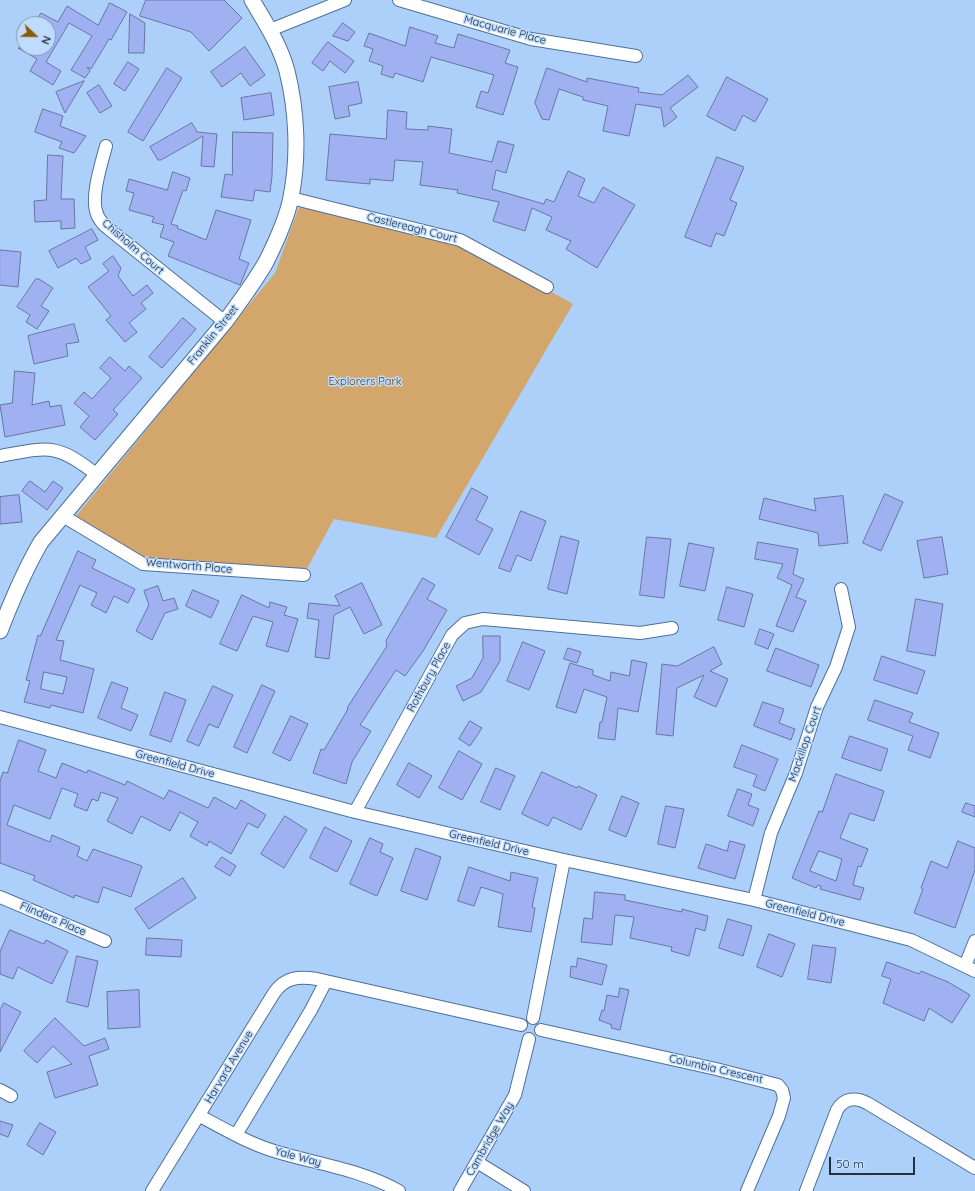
<!DOCTYPE html>
<style>
body{margin:0}
#map{position:relative;width:975px;height:1191px;overflow:hidden;background:#acd0fa;font-family:Quicksand,sans-serif}
canvas{display:block}
.north{position:absolute;left:16px;top:16px;width:40px;height:40px;box-sizing:border-box;background:#bfdcfe;border:1px solid #8198b2;border-radius:50%;rotate:112deg;font-size:11px;font-weight:700;line-height:16px;text-align:center;color:#233141}
.north::after{content:'';display:block;margin:auto;width:14px;height:18px;background:#8b5a02;clip-path:polygon(50% 0,100% 100%,50% 72%,0 100%)}
.scale{position:absolute;left:829px;top:1157px;width:86px;height:18px;box-sizing:border-box;border:2px solid #233141;border-top:0;padding-left:5px;font-size:12px;line-height:14px;white-space:nowrap;color:#233141;-webkit-text-stroke:3px #bfdcfe;paint-order:stroke}
</style>
<div id="map">
<canvas width="975" height="1191"></canvas>
<div class="north">N</div>
<div class="scale">50 m</div>
</div>
<script>
const c = document.querySelector('canvas').getContext('2d');
c.lineJoin = 'round';
function fillPath(path, color) { c.fillStyle = color; c.fill(path, 'evenodd'); }
function strokePath(path, color, width, dash) { c.strokeStyle = color; c.lineWidth = width; c.lineCap = dash ? 'butt' : 'round'; c.setLineDash(dash || []); c.stroke(path); }
function drawText(font, color, halo, rows, align = 'center') {
  c.font = font + ' Quicksand,sans-serif'; c.lineWidth = 3; c.setLineDash([]); c.textBaseline = 'middle'; c.strokeStyle = halo; c.fillStyle = color; for (const [text, x, y, turn = 0] of rows) {
    c.save(); c.translate(x, y); c.rotate((+turn || 0) * Math.PI / 180); c.textAlign = isNaN(turn) ? turn : align; if (halo) c.strokeText(text, 0, 0); c.fillText(text, 0, 0); c.restore();
  }
}
fillPath(new Path2D(`
 M299,207L460,241L573,304L436,538L334,519L304,574L144,563L67,527L275,273Z`), '#d3a66c');
const building = new Path2D(`
 M146,0H224L242,18L209,51L191,32L140,16Z
 M110,3L127,12L111,40L109,39L91,69L87,67L90,71L85,78L71,70L92,36L69,23L46,62L61,71L53,85L30,71L37,59L18,48H48V24H34L41,13L58,22L67,6L98,25Z
 M130,14L145,23L144,53H129Z
 M343,23L355,32L348,41L333,36Z
 M410,27L438,36L435,43L454,48L458,34L510,50L505,63L518,67L503,115L476,107L481,91L488,93L494,75L431,57L423,82L395,73L393,78L381,74L383,66L369,61L373,49L364,46L369,33L405,46Z
 M328,42L354,61L345,73L330,61L323,71L312,63Z
 M245,47L265,75L250,86L241,73L222,87L211,72Z
 M128,62L139,69L125,91L114,84Z
 M167,68L182,78L143,141L128,132Z
 M547,68L587,82V78L639,88L638,92L662,95L688,75L698,87L670,108L677,117L664,127L661,108L636,104L629,136L603,131L608,106L583,100V97L559,89L549,120L542,119L535,103Z
 M727,77L768,99L755,122L743,115L735,131L707,116Z
 M84,81L65,113L56,92Z
 M358,82L362,103L348,106L350,116L335,119L329,87Z
 M99,85L112,106L100,113L87,93Z
 M271,93L274,115L244,120L241,98Z
 M43,109L63,116L60,126L86,136L74,153L59,148L62,142L35,132Z
 M388,110L407,112L406,129L428,130V126L452,129L449,153L492,162L498,141L514,145L506,173L496,170L492,189L544,204L546,199L554,202L568,171L585,179L578,196L594,203L603,187L635,205L597,268L566,249L571,241L546,230L552,217L532,208L525,231L493,221L499,202L457,193L458,190L420,185L423,162L395,160L393,181L370,179V184L326,180L330,134L386,139Z
 M192,123L197,132L217,134L214,167L201,166L203,136L161,160H158L150,147Z
 M233,132L273,133L272,176L270,192L255,190L253,201L221,197L225,174L232,175Z
 M48,155L63,156L61,199H74L75,228L61,229V221L35,222L34,201L46,200Z
 M717,157L744,167L730,200L737,203L724,236L716,233L711,247L685,237Z
 M173,172L190,178L186,191L183,190L171,224L178,226L177,228L206,240L216,210L251,220L239,259L249,263L240,285L168,256L174,242L160,237L164,225L152,222L154,217L129,210L134,193L126,191L129,179L167,190Z
 M92,229L98,240L85,247L91,259L81,264L76,258L58,268L49,251Z
 M0,250L21,252L18,287L0,285Z
 M113,256L121,268L118,276L133,296L147,285L153,293L141,303L146,309L129,323L137,332L125,342L106,320L111,316L88,287L109,271L103,264Z
 M36,279H39L53,288L41,306L49,311L37,329L26,322L30,315L17,307Z
 M183,318L196,329L162,368L149,357Z
 M74,324L79,342L66,344L68,356L34,364L28,336Z
 M110,357L125,371L129,366L142,378L113,410L118,414L95,440L80,427L89,416L74,403L84,392L92,399L111,378L100,368Z
 M15,371L35,373L32,405L49,401L50,407L61,405L65,425L5,437L0,405L12,403Z
 M30,481L45,492L53,481L63,488L47,510L22,491Z
 M472,488L488,497L476,520L493,529L479,555L446,537Z
 M885,494L903,502L881,551L863,543Z
 M19,495L22,522L0,524V497Z
 M843,496L848,543L819,546L818,533L759,519L764,498L816,511L814,499Z
 M521,511L546,521L531,561L517,555L510,572L499,568Z
 M561,536L579,541L567,594L548,589Z
 M647,537L671,539L664,598L640,595Z
 M942,537L948,574L924,578L917,541Z
 M758,542L798,549L793,574L804,579L796,597L806,601L793,632L776,626L792,585L777,578L783,564L755,559Z
 M689,543L714,548L705,591L680,586Z
 M78,551L96,560L92,568L135,589L128,603L114,596L106,613L91,605L97,593L80,585L56,640L64,641L60,660L94,669L83,713L51,705L50,708L24,702L30,681L26,680L38,635L40,636ZM44,672L67,677L63,694L41,689Z
 M423,578L435,585L427,599L447,610L423,651L405,676L396,670L360,725L371,731L352,762L346,784L313,773L321,749L324,750L348,709L347,708L387,646L386,641Z
 M362,583L382,625L364,634L350,607L334,615L329,659L315,657L319,620L307,618L309,603L340,606L335,596Z
 M158,586L163,601L174,598L178,609L165,613L152,640L136,631L149,605L144,591Z
 M727,587L753,594L744,627L718,620Z
 M193,590L219,601L211,618L186,606Z
 M242,595L269,608L270,602L287,607L284,615L298,619L288,652L266,646L273,622L253,616L237,651L220,644Z
 M916,599L943,604L935,656L907,651Z
 M760,629L774,634L768,649L755,644Z
 M483,636H500V661L481,692L463,701L456,686L472,678L483,658Z
 M523,642L545,651L529,690L507,681Z
 M714,647L722,664L710,671L728,679L716,707L694,697L704,675L677,688L673,736L656,734L662,664L677,666Z
 M568,648L581,652L577,663L564,659Z
 M776,648L819,665L811,687L767,671Z
 M882,656L925,671L917,694L874,680Z
 M632,660L647,663L638,712L618,708L615,740L598,738L600,722H602L607,697L584,689L576,713L556,707L570,663L593,670V675L610,681L611,672L629,676Z
 M112,682L128,688L121,708L138,715L131,731L98,718Z
 M262,685L275,691L247,753L234,747Z
 M213,686L233,695L218,728L209,724L199,746L187,741Z
 M165,692L186,700L171,742L150,735Z
 M875,700L913,713L909,722L939,733L930,758L908,750L913,736L868,720Z
 M763,702L784,709L779,723L795,729L791,740L754,726Z
 M291,716L308,724L290,761L273,753Z
 M470,721L482,728L470,746L459,739Z
 M850,736L888,749L881,771L842,758Z
 M19,740L46,750L38,771L56,778L62,763L87,773L88,770L125,785L127,781L164,799L169,790L208,808L214,797L236,809L241,800L266,815L258,828L248,823L231,854L209,841L207,846L190,836L198,822L180,812L170,831L141,816L132,834L107,821L118,798L101,792L98,801L92,799L87,811L74,806L78,794L62,788L50,819L14,805L7,825L50,842L52,835L80,847L77,856L87,861L93,849L142,866L131,897L103,887L98,903L75,895L74,898L33,880L35,876L0,863V781L3,772L7,773Z
 M742,745L778,759L765,791L753,786L757,775L734,767Z
 M459,751L482,764L462,800L439,788Z
 M409,763L432,776L419,798L397,785Z
 M496,768L515,776L500,810L481,802Z
 M542,772L577,788L578,786L597,795L581,830L553,817L548,826L522,814Z
 M836,774L884,791L874,821L850,813L840,838L868,849L861,867L858,866L853,885L864,888L860,900L820,889L821,886L818,885L816,888L792,878L819,811L822,812ZM819,851L842,859L836,881L810,871Z
 M738,789L752,794L748,805L759,809L753,826L728,816Z
 M622,796L639,803L626,837L609,830Z
 M966,803L975,806V817L962,812Z
 M666,806L684,809L675,848L658,844Z
 M285,816L307,830L284,868L261,854Z
 M325,827L352,841L337,872L310,858Z
 M370,838L383,844L380,852L393,858L377,896L350,884Z
 M730,841L745,845L735,879L698,868L706,844L727,851Z
 M958,841L975,848V870L955,928L914,913L923,889L921,888L931,861L947,868Z
 M416,848L441,857L427,900L401,891Z
 M222,857L236,866L230,876L215,867Z
 M469,867L510,881L511,872L538,878L532,907L535,908L531,932L498,927L503,894L481,887L474,906L458,901Z
 M183,878L196,898L149,929L135,909Z
 M595,892L625,895V900L682,912V909L708,916L705,931L696,928L689,956L671,951L672,947L630,938L634,917L615,915L612,945L581,942L584,918L592,919Z
 M728,919L752,926L743,956L719,948Z
 M10,930L44,944L46,940L68,951L52,984L18,967L13,979L0,974V952Z
 M769,934L795,944L782,977L757,967Z
 M147,938L182,940L181,957L146,955Z
 M813,945L836,948L831,983L808,979Z
 M77,956L98,961L88,1007L67,1002Z
 M578,958L607,965L602,985L570,977L571,966L576,967Z
 M887,962L919,974L921,971L948,982L970,995L952,1023L929,1008L924,1021L883,1003L891,979L882,976Z
 M620,988L629,990L620,1030L611,1028L612,1025L599,1020L602,1010L604,1011L607,995L618,997Z
 M139,990L140,1027L108,1029L107,992Z
 M4,1003L21,1012L0,1052V1010Z
 M55,1018L84,1046L105,1038L109,1049L89,1056L98,1085L55,1098L47,1072L72,1064L53,1046L37,1063L24,1051Z
 M0,1121L13,1125L8,1137L0,1134Z
 M40,1123L56,1132L43,1155L27,1145Z`);
fillPath(building, '#a0b1f2');
strokePath(building, '#6975a1', 1);
const minor = new Path2D(`
 M399,0L531,39L636,56
 M270,30L345,0
 M106,146C102,162 90,197 97,214C98,218 101,221 104,225L225,322
 M291,198L460,240L547,287
 M0,456C49,447 57,443 97,475
 M63,516L143,564L304,575
 M0,717L355,812L564,860L754,900L911,940L975,971
 M355,812L452,635L465,623L483,619L640,633L672,628
 M0,897L105,941
 M754,900L771,833L796,773L817,707L836,667L849,627L841,589
 M965,966L975,941
 M533,1018L564,860
 M541,1030L716,1069L778,1085L782,1090L784,1098L779,1116L747,1191
 M0,1090L11,1096
 M200,1116C224,1129 248,1143 274,1151C316,1164 360,1169 399,1191
 M236,1135L311,1010L326,981
 M477,1162L524,1191
 M152,1191L274,993C285,977 299,976 317,979L521,1025
 M460,1191L515,1095L529,1039
 M806,1191L837,1110C844,1098 856,1097 867,1103L975,1168`);
const tertiary = new Path2D(`
 M0,631C12,600 24,571 41,542L225,322C239,303 254,283 266,262C276,242 287,219 291,197C299,157 297,111 287,71C280,45 265,22 252,0`);
strokePath(minor, '#4f7096', 14);
strokePath(tertiary, '#4f7096', 17);
strokePath(minor, '#fff', 12);
strokePath(tertiary, '#fff', 15);
drawText('11px', '#233141', '#bfdcfe', [
 ["Macquarie Place",505,30,15],
 ["Castlereagh Court",412,228,14],
 ["Chisholm Court",133,247,41],
 ["Franklin Street",213,335,-51],
 ["Wentworth Place",189,566,5],
 ["Rothbury Place",429,677,-61],
 ["Mackillop Court",805,744,-71],
 ["Greenfield Drive",175,764,15],
 ["Greenfield Drive",489,843,13],
 ["Greenfield Drive",805,913,14],
 ["Flinders Place",53,919,23],
 ["Harvard Avenue",229,1067,-59],
 ["Columbia Crescent",716,1069,13],
 ["Cambridge Way",490,1139,-60],
 ["Yale Way",298,1157,15]
]);
drawText('11px', '#614111', '#bfdcfe', [
 ["Explorers Park",365,382]
]);
</script>
